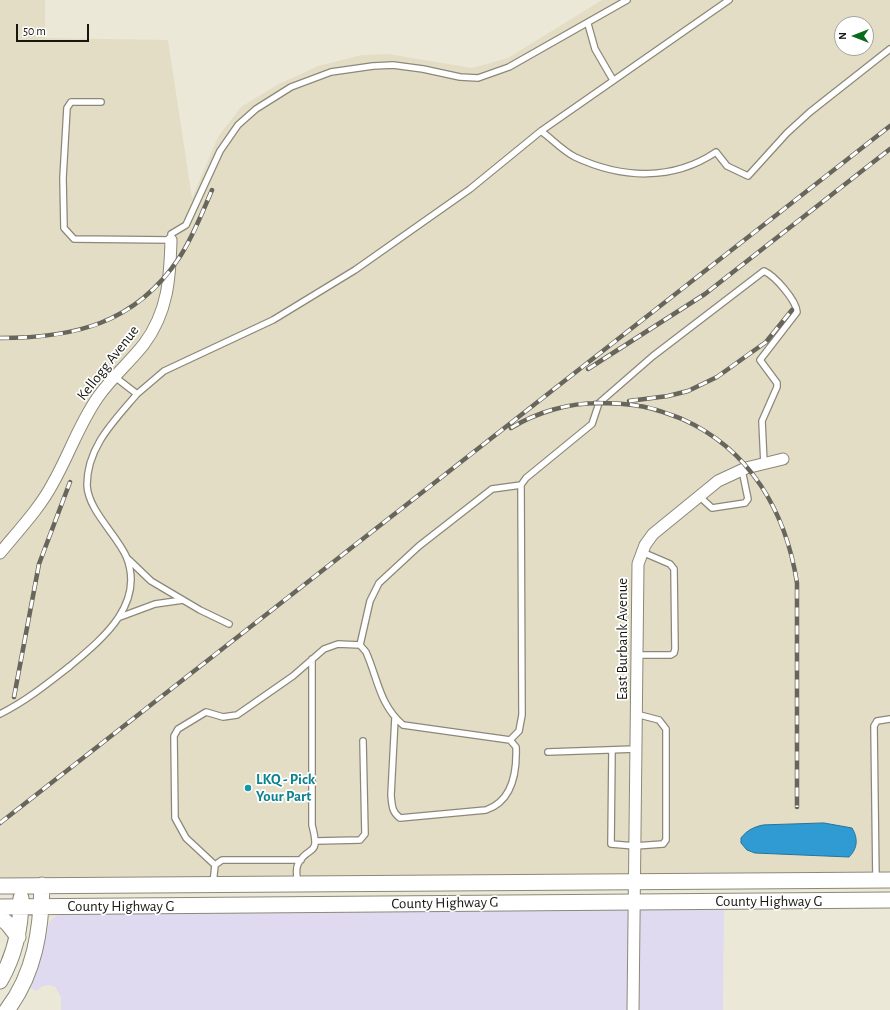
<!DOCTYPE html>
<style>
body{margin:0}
#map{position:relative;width:890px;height:1010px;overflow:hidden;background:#ece8d7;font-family:"Alegreya Sans",sans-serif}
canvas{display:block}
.north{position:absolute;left:834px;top:16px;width:40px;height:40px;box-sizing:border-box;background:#fff;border:1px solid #a2a29f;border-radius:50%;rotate:270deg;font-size:11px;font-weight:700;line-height:16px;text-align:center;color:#171610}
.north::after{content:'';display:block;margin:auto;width:14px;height:18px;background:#086c1a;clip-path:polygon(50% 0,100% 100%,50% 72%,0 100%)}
.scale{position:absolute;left:16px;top:24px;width:73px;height:18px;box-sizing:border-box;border:2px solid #171610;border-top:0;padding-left:5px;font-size:12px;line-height:14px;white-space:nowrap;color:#171610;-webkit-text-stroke:3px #fff;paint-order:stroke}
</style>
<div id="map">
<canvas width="890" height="1010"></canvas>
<div class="north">N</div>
<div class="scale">50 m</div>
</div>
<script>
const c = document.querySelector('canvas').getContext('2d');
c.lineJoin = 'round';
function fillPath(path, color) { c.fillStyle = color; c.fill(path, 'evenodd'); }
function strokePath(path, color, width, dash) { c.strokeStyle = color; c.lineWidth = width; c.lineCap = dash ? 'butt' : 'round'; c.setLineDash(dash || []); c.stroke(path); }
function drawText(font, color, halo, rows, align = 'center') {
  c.font = font + ' "Alegreya Sans",sans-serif'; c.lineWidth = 3.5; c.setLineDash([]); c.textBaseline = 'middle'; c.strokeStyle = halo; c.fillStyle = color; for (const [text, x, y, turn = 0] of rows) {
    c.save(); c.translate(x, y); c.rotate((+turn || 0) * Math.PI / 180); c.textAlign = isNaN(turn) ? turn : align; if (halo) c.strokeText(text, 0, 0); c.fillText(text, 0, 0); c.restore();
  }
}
fillPath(new Path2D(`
 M724,907L723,1010H61V997L55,987L49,985L43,986L36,991L29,987L39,963L49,923L52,919L61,913Z`), '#e0daf0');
fillPath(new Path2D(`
 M0,0H45V38L168,40L192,198L218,137L241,107L277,85L318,66L362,55L388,54L472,68L508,58L602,0H890V872L0,879ZM842,24H866V48H842Z`), '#e3ddc5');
const water = new Path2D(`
 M824,823L852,828C858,838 858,848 849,857L755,853L747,850L741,843V838C747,830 754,827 763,825Z`);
fillPath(water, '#309bd2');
strokePath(water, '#287398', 1);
const lane = new Path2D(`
 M588,24L595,49L613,80
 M101,102H71L67,108L63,178L64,228L74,239L171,240V234L186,225L220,151L238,125L256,109L291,87L331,72L373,66L393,65L423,69L460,77L478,78L509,67L627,0
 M541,131C552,139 563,151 575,157C622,179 673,181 716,152L727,166L748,176L787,133L810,112L890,49
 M115,377L137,394L164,371L273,320L355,270L470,189L541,131L729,0
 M699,496L712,508L745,503L748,499L742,470
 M127,558L151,581L200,610L229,624
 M120,617L155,604L183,600
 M360,645L370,601L379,583L419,546L492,489L521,485
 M637,655H671L674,653L675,649L674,569L670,564L642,552
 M0,714C26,701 47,684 70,666C102,639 146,604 126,556C116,534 88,510 87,485C87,447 114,421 137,394
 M510,740L519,731L522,715L521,485L526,478L592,424L599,403L653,356L764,271C775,276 796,300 797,312L760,360L777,383V387L762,421L764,464
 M612,750L611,844L635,846L663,844L666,840V729L659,720L636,714
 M548,752L636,749
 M316,841L360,840L365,834L363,741
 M215,865L186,838L175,818L174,736L178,729L206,712L223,717L237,715L293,676L324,649L338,644L360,645L366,652C378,679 379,704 403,725L510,740L516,747C517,772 513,801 486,810L400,818C392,812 392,806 391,795L395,718
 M876,880L874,726L877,721L890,719
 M298,883C297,877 295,870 298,864C308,844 321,859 312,825V659
 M213,884L215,865L222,860H301`);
const street = new Path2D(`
 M0,553C18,531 40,508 53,483C69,455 79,424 98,397C111,378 130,362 144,344C168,312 170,278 171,240
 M633,1010L638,564L645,545L653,534L718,481L746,468L783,459`);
const secondary = new Path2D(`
 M0,886L890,880
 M0,907L890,900
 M0,917L8,924L18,937
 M0,981C15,955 21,929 21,898
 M7,1010C35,973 41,930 42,885`);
strokePath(lane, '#8c8879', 8);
strokePath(street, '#8c8879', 13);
strokePath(secondary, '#8c8879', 17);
strokePath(lane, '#fff', 5.5);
strokePath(street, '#fff', 11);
strokePath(secondary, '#fff', 15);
const rail = new Path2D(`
 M0,338C74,338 135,324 179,258C193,237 202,213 212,190
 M588,369L705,294L890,149
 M629,401L668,396L688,391L717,377L766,342L792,310
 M594,403C609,403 624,403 639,406C654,408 669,414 682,419C750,449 786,512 797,583V807
 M511,428C537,412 569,403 599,403
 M14,697L39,564L70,482
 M0,823L890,126`);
strokePath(rail, '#68665c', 4.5);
strokePath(rail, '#fff', 3, [9]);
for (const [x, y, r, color] of [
 [248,788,4,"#0f9aa8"]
]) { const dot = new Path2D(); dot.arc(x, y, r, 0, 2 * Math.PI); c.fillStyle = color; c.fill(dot); strokePath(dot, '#fff', 1.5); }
drawText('15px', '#171610', '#fff', [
 ["Kellogg Avenue",108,363,-52],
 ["East Burbank Avenue",622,639,-90],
 ["County Highway G",769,901],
 ["County Highway G",445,903,-1],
 ["County Highway G",121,906]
]);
drawText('bold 15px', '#0d838f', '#fff', [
 ["LKQ - Pick",256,779],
 ["Your Part",256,796]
], 'left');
</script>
